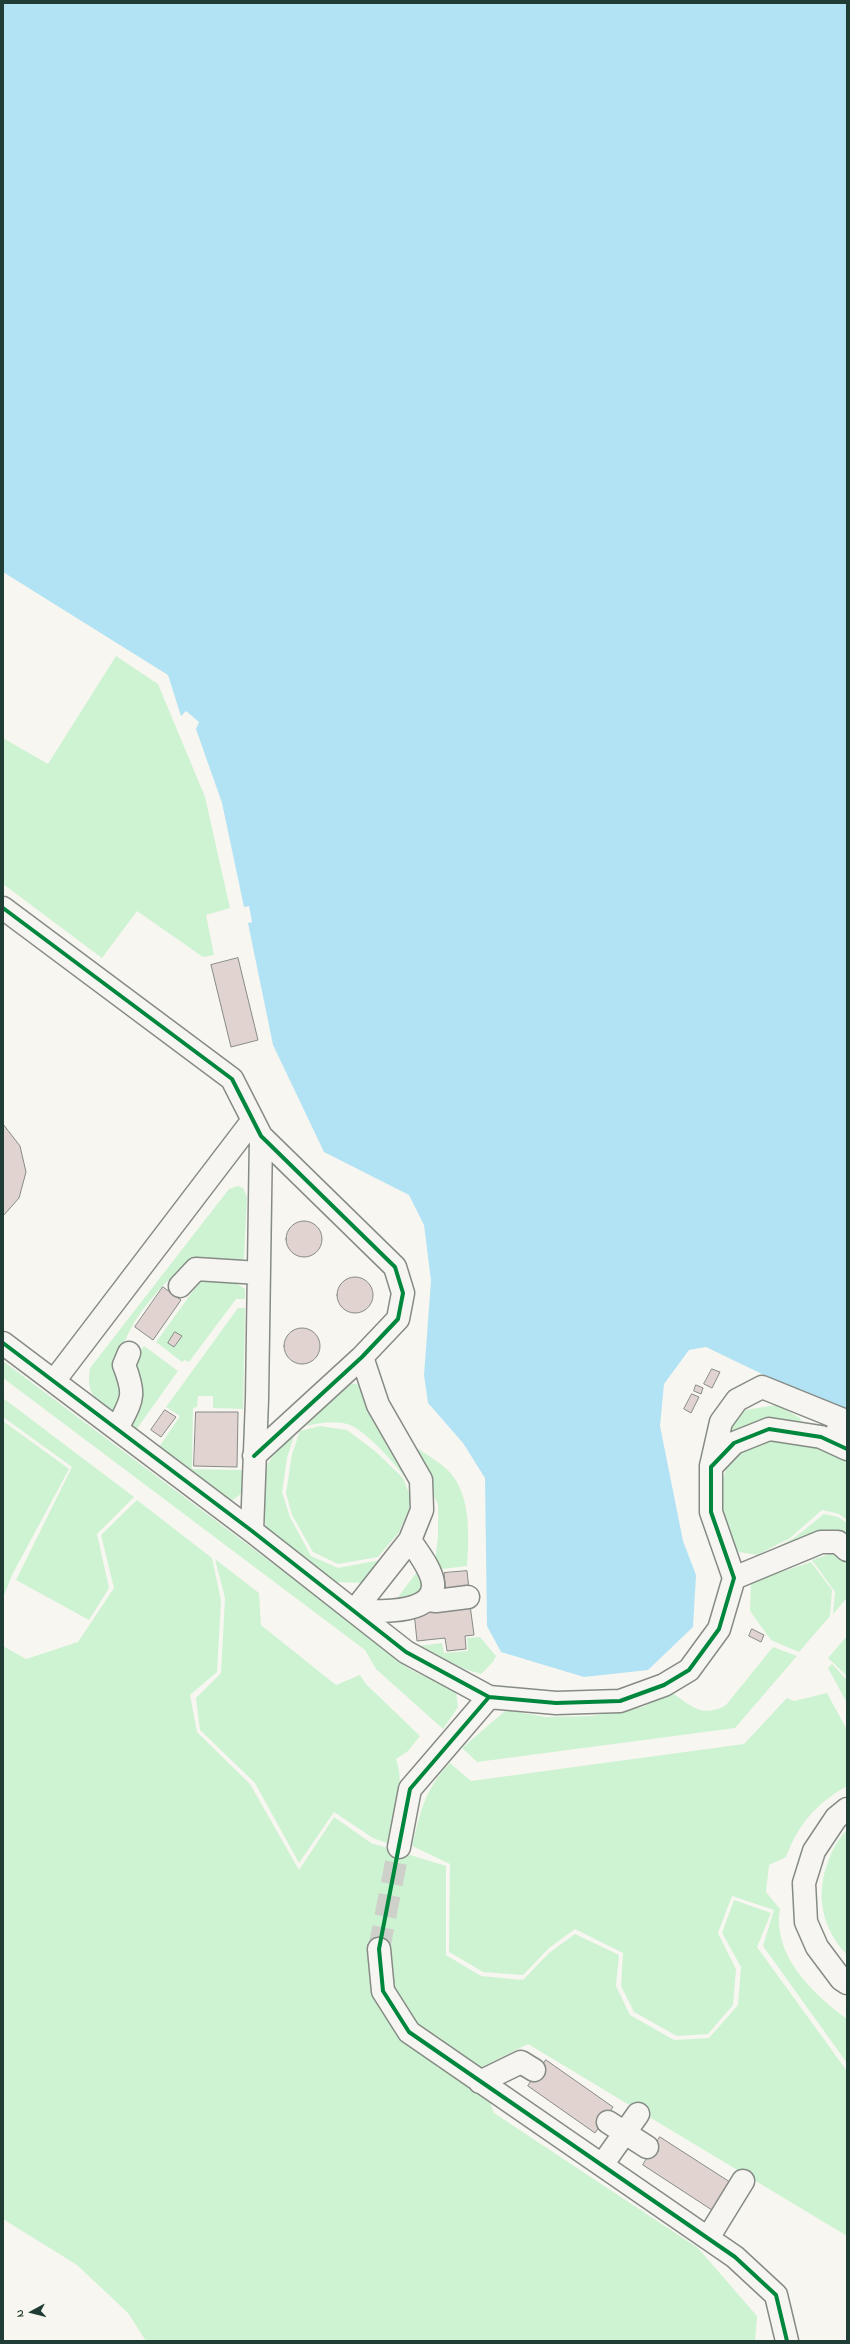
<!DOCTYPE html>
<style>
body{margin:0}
#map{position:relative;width:850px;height:2344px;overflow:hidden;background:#f8f6f0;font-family:"Indie Flower",sans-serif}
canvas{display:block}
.frame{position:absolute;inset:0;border:4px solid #1f3d34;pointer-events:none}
.north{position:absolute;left:12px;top:2292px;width:40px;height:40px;-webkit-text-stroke:3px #fbf7ec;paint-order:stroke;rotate:263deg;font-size:11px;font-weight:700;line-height:16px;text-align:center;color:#1f3d34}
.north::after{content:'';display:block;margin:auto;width:14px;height:18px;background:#1f3d34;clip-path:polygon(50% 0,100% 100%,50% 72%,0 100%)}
</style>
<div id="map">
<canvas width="850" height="2344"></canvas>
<div class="frame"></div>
<div class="north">N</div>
</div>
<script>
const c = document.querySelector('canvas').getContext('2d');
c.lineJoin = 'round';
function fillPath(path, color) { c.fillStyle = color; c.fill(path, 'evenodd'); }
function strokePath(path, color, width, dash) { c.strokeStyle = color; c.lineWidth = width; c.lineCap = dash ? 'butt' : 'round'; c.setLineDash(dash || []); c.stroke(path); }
fillPath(new Path2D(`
 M116,656L158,684L205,797L230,908L206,915L214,955L203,957L137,911L102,958L3,884V738L48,764Z
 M238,1186L243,1188L247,1197L244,1258L232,1265L185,1264C162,1286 135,1313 124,1344C117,1364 120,1387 122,1407L112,1412C94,1398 86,1393 90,1368L229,1189Z
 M201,1280L234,1282L245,1289V1299H236L189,1362L185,1360L182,1362L156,1342Z
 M238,1308H245L243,1409L213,1408V1396H198L197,1407L193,1408L192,1469L242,1470V1493L233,1500L227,1499L159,1447L180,1416L166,1407Z
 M144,1346L178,1371L136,1430L133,1427V1421L139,1410L142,1399L139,1382L134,1375L135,1355Z
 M3,1361L368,1635C383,1649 399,1664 417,1673C431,1680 444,1683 456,1692L458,1707L443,1729L376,1669L365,1650L3,1378Z
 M349,1383L357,1384L364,1393L378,1430L400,1456L411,1487C403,1471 366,1431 350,1425C336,1420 319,1423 306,1426Z
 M3,1398L134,1497L97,1534L109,1588L89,1620L16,1580L72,1467L3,1417Z
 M777,1405L800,1418L803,1425L725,1440L729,1430L745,1410Z
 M3,1421L69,1469L12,1575L3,1598Z
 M320,1426L347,1430L375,1451L403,1478L412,1501L399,1532L378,1557L338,1564L313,1552L292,1515L286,1493L292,1454L300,1431Z
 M294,1436L287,1458L282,1492L290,1517L311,1556L338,1568L380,1560L365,1583L337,1582L266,1530C264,1508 258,1480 270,1460C276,1451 286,1443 294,1436Z
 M782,1438L815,1445L847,1461V1520L839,1514L822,1510L790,1538L757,1555L739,1552C735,1547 729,1541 727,1535C715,1502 718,1455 755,1441C763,1438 774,1439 782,1438Z
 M411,1444C425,1454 443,1463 453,1476C471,1500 469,1539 467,1566L434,1570L438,1537V1505Z
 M137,1500L212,1558L221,1600L217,1672L190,1695L197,1732L250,1784L299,1870L334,1817L371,1843L446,1866V1955L481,1976L523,1980L549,1953L575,1934L619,1955L616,1986L630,2015L674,2040L709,2038L738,2005L741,1967L722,1933L734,1900L771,1913L757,1947L847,2071V2236L528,2044L478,2069L494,2113L698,2248L757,2316L755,2341H146L128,2313L77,2265L3,2219V1646L26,1659L78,1642L114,1588L101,1535Z
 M824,1514L838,1517L847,1523V1536L802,1539L771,1550L794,1538Z
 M830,1554L840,1556L847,1562V1598L833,1614L835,1592L812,1560Z
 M215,1559L259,1593L261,1625L336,1685L360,1675L366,1684L420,1736L408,1751L396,1759C406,1786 394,1817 389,1844L373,1838L334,1812L299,1863L255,1783L200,1730L196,1698L221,1673L225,1598Z
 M811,1562L832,1590L830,1616L799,1652L771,1640L750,1611L751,1582Z
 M420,1568L426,1594L392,1605Z
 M847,1636V1676L828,1658Z
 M480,1637L496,1656L493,1662L481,1674L464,1669L418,1646L442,1643L444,1653L468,1651L467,1638Z
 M773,1647L797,1656L735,1728L477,1762L462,1748L506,1710L546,1717L591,1716L643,1707L671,1692C690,1705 702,1719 726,1705Z
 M832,1664L847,1680V1703L828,1668Z
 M827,1693L847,1730V1786C817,1803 798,1824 786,1857L769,1865L766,1892L780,1909C772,1955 813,1994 847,2019V2063L763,1946L774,1910L732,1896L718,1933L736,1969L733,2005L708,2034L677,2036L634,2012L621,1986L623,1953L575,1929L549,1948L523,1975L483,1972L449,1952L450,1864L412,1846C420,1813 425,1788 450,1763L471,1781L744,1744L787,1698L794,1701Z
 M847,1830V1955C821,1928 815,1893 829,1859C833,1848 839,1838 847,1830Z`), '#cef3d3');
fillPath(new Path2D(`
 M3,3H847V1415L706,1347L689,1350L664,1384L660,1426L683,1541L696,1575L693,1627L648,1670L584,1677L501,1652L487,1626L485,1478L463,1443L428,1403L424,1375L431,1281L424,1225L409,1195L324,1152L273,1045L248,923L252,922L249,906L244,907L222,803L196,729L199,722L186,711L181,716L168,675L3,572Z`), '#b2e3f4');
const building = new Path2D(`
 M238,958L258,1040L231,1047L211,965Z
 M3,1124L20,1146L26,1172L19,1198L3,1216Z
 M286 1239a18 18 0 1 1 36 0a18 18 0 1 1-36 0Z
 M337 1295a18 18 0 1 1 36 0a18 18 0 1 1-36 0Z
 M163,1287L181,1300L153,1340L135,1327Z
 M284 1346a18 18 0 1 1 36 0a18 18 0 1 1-36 0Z
 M175,1332L182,1336L174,1347L168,1343Z
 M712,1369L720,1372L712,1388L704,1384Z
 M696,1385L703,1388L701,1394L694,1391Z
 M692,1394L699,1397L691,1413L684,1409Z
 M165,1410L176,1417L161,1437L151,1430Z
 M196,1412H238L237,1467L194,1466Z
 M467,1571L469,1590L446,1593L444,1573Z
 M470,1605L474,1635L465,1636L466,1649L447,1651L445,1638L417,1641L414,1612Z
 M752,1629L764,1635L761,1642L749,1636Z
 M546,2060L613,2107L595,2133L528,2086Z
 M660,2137L733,2184L715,2212L643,2165Z`);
fillPath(building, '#e0d3d0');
strokePath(building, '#868b86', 1);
strokePath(new Path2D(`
 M379,1949L399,1847`), '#cdd1ca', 22, [22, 11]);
const minor = new Path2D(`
 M3,908L232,1079L261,1136L395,1267L403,1293L398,1319L362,1357L254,1456
 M180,1286L196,1269L259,1273
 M3,1343L252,1531L406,1652L489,1697L556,1703L620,1701L664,1685L689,1670L719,1629L734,1578L711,1512V1467L734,1443L769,1429L821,1437L847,1449
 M54,1381L253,1120
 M117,1429C131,1400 137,1398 124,1365L129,1353
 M711,1466L721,1422L737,1400L762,1387L841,1419L834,1443
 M252,1531L257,1399L261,1136
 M734,1578L821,1542H838L847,1550
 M428,1600L436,1601L468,1597
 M354,1611L410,1540L422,1510L421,1480L378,1405L362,1357
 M354,1611C375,1611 436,1616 433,1583C431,1568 418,1553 410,1540
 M847,1809L836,1818L814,1851L804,1883L806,1922L817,1947L841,1979L847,1983
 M399,1847L410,1789L489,1697
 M379,1949L383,1991L409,2032L735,2257L776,2295L787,2341
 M480,2082L521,2062L534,2070
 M608,2122L647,2147
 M602,2165L638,2114
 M708,2238L743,2181`);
strokePath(minor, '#868b86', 25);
strokePath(minor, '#f6f5f1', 22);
strokePath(new Path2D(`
 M3,908L232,1079L261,1136L395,1267L403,1293L398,1319L362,1357L254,1456
 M3,1343L252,1531L406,1652L489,1697L556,1703L620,1701L664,1685L689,1670L719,1629L734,1578L711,1512V1467L734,1443L769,1429L821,1437L847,1449
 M489,1697L410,1789L379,1949L383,1991L409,2032L735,2257L776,2295L787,2341`), '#00873e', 4);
</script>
